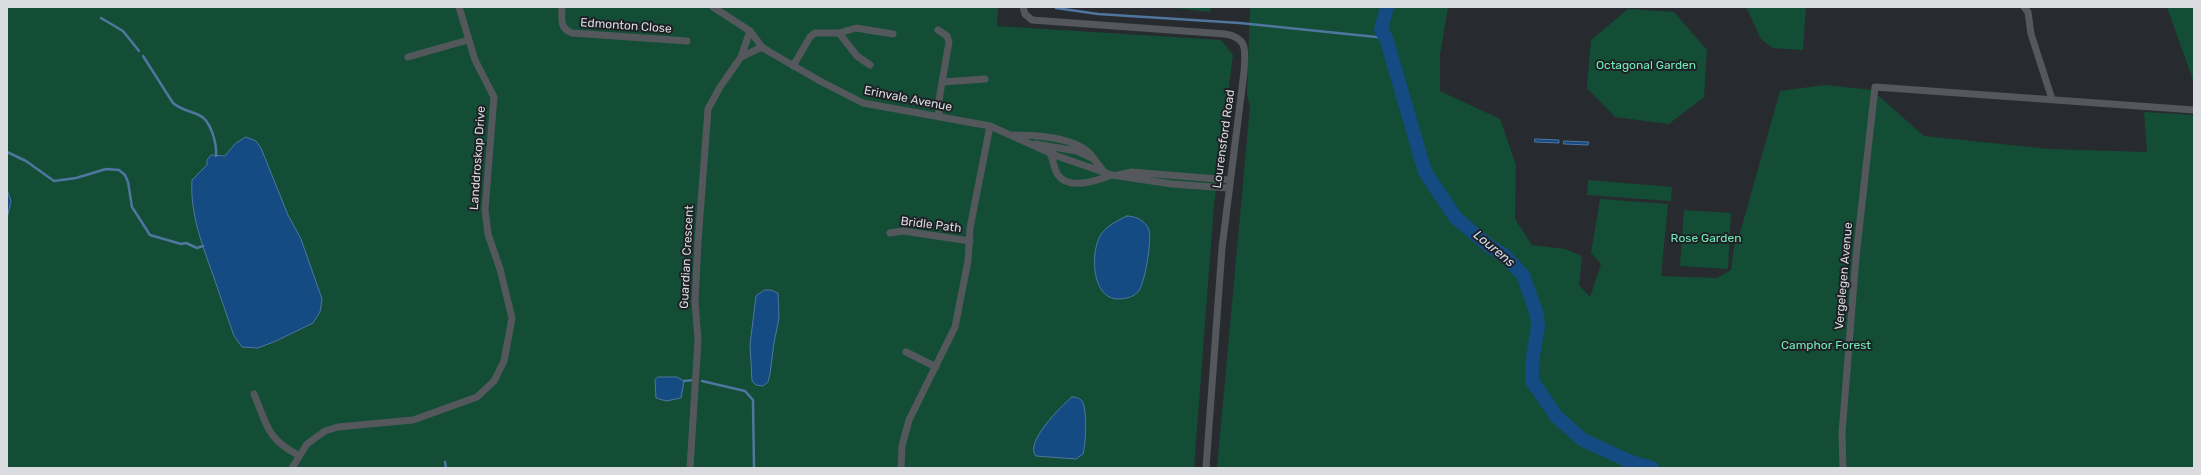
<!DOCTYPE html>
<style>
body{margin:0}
#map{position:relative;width:2201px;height:475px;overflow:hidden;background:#272b2f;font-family:Rubik,sans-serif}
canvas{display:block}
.frame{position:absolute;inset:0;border:8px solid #d9dbde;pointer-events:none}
</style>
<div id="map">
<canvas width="2201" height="475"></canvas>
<div class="frame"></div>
</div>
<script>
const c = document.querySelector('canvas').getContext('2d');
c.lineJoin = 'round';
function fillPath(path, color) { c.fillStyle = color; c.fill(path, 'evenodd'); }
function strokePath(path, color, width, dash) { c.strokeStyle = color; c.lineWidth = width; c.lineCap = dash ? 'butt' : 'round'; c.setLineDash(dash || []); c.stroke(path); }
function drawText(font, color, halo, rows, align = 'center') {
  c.font = font + ' Rubik,sans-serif'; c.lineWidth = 4; c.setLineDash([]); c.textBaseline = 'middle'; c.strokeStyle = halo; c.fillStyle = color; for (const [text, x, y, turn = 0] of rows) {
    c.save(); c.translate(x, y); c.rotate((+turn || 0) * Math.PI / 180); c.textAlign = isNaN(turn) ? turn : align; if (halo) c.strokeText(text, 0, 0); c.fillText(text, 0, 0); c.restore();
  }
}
fillPath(new Path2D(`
 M7,7H980L998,8L997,26L1221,40L1233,55L1214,205L1194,468H7Z
 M1166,7H1211L1210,12Z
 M1250,7H1448L1440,55V91L1500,119L1516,165L1515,219L1532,245L1565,249L1582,256L1579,285L1590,297L1601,264L1591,253L1600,199L1668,204L1661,276L1717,278L1731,270L1735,238L1740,233L1780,91L1825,85L1872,90L1924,136L2050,149L2147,152L2144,112L2194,115V468H1217L1250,107L1247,94Z
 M1746,7H1806L1803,50L1773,48L1761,39Z
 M2167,7H2194V83Z
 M1628,9L1674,12L1707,50L1704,97L1669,124L1615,117L1587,88L1591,40Z
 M1588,180L1672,187L1671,201L1587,195Z
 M1684,210L1731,213L1728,269L1680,266Z`), '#134d36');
const water = new Path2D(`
 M246,137L256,141L261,148L288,215L301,239L322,299L320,312L313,323L276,341L258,348L242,347L234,336C227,316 220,295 213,275C202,244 190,214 192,180L207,165V160L211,155L225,156L235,144Z
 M1535,139L1559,140V143L1535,142Z
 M1564,141L1589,142L1588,145L1564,144Z
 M7,190L11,201L7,219Z
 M1127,216C1136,216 1146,221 1149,230C1152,240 1145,284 1138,292C1132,298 1124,299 1116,299C1091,296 1091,252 1100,236C1105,227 1118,220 1127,216Z
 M765,290H771L778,293L779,318L774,343L770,374L768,382L763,386L756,385L752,381L750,345L756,296Z
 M658,377H677L684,381L681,398L666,401L656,398L655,380Z
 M1072,397C1076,397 1081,398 1083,403C1087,412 1086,444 1083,454L1076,459L1036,456C1024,443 1061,406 1072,397Z`);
fillPath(water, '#144b82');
strokePath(water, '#4f769e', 1);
strokePath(new Path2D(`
 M1056,8L1098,14L1240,23L1386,38
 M101,18L123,31L139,51
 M143,56L173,103C181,110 190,111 199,115C211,120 217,144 216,156
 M7,152L26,161L54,181L76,178L106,169L119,170L125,175L128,182L132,207L150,235L181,244L186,243L197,248L203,246
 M684,381L694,380
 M702,381L745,391L753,400L754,468
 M445,462L446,468`), '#4f769e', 2.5);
strokePath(new Path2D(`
 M1387,7L1381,30L1386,38L1425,172L1456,218L1489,246L1505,256L1523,275L1537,315L1538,327L1532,362V381L1557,417L1583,440L1631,462L1652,468`), '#144b82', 14);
strokePath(new Path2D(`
 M562,7C562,19 559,28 572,33L687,41
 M713,7L750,31L762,47L768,51L820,81L863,103L990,126L1057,156L1112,175L1172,184L1228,188
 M1023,7L1025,14L1032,20L1225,34C1249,38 1245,51 1244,72L1222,248L1206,468
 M2024,7L2028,12L2031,34L2052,99
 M938,30L947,36L949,42L939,100V116
 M839,33L857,56L870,65
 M408,57L468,40
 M741,57L762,47
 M793,66L810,37L815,33H839L856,28L893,34
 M942,82L985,79
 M1013,135C1036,135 1081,137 1094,159
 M1035,144L1077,151L1094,159L1104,172
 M1049,152C1054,159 1053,168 1058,175C1069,191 1098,180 1112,175
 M1118,175L1132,172L1229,180
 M890,233L903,231L970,241
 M906,352L936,367
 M254,394C267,425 267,439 298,455
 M292,468L307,444L325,431L338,427L413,420L477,397L494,381L504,361L512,318L500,269L488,234L485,210L494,97L475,60L459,7
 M690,468L698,340L695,301L698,242L708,109L720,87L741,57L750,31
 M901,468L902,446L909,420L955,327L968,261L970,228L990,126
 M1843,468L1842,433L1856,257L1875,87L2194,110`), '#54585c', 7);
drawText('12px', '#d9dbde', '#1e2125', [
 ["Edmonton Close",626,26,4],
 ["Erinvale Avenue",908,99,11],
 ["Lourensford Road",1224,139,-82],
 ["Landdroskop Drive",478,158,-86],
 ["Bridle Path",931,225,7],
 ["Guardian Crescent",687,257,-87],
 ["Vergelegen Avenue",1844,276,-85]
]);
drawText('12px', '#70edb6', '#1e2125', [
 ["Octagonal Garden",1646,66],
 ["Rose Garden",1706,239],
 ["Camphor Forest",1826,346]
]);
drawText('italic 13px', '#d0deef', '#1e2125', [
 ["Lourens",1494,249,40]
]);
</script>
